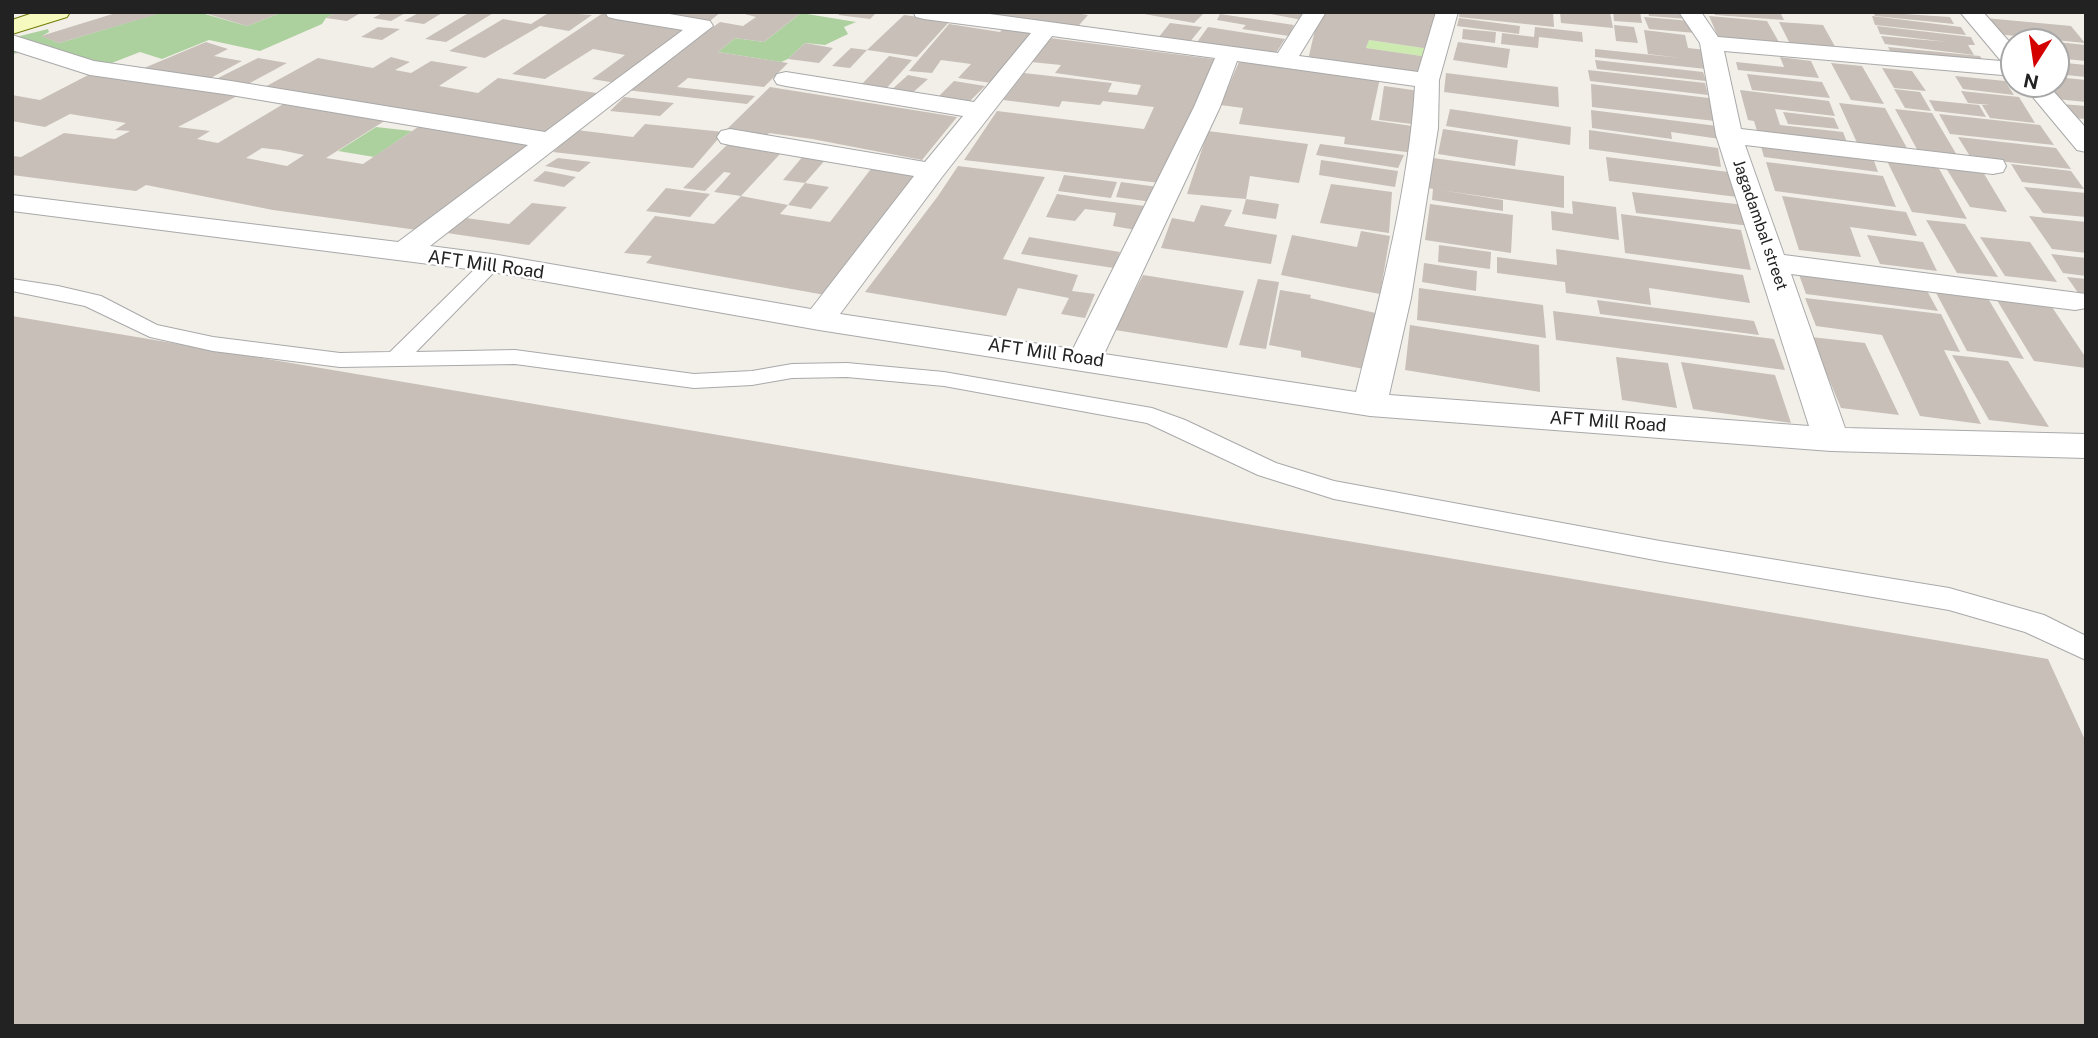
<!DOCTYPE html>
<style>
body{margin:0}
#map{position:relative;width:2098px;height:1038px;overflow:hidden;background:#f2efe9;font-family:"Public Sans",sans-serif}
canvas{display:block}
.frame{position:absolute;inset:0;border:14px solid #222;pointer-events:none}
.north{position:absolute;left:2000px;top:28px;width:70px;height:70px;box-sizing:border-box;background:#fff;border:2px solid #a7a7a7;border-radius:50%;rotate:192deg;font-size:19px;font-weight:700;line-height:28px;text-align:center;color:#222}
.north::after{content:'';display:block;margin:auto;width:24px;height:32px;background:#d40000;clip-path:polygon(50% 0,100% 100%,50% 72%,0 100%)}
</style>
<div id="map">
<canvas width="2098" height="1038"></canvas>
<div class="frame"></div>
<div class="north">N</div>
</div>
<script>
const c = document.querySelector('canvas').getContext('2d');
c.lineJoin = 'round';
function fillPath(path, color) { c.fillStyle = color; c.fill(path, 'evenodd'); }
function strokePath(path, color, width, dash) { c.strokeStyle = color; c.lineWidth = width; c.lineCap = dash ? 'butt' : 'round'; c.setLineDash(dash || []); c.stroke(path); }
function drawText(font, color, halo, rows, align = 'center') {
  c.font = font + ' "Public Sans",sans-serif'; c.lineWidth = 5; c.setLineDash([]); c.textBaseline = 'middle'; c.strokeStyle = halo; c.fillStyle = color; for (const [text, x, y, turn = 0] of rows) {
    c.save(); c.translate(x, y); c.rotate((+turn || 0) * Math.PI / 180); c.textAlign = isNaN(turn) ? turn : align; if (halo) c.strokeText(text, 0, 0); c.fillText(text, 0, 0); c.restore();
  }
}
fillPath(new Path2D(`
 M1369,40L1430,49L1428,57L1366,48Z`), '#cdebb0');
fillPath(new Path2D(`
 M163,12H198L247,26L283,12H337L326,18L322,24L260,51L209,40L162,59L140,52L104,66L46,48L12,54V38L48,29L49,32L42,36L59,43Z
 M801,13L856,22L844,27L848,34L825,45L805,43L788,59L781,62L718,52L735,38L764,42Z
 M376,127L412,131L374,157L338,151Z`), '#add19e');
fillPath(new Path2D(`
 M119,12L161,13L59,43L41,36Z
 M201,12H283L247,26Z
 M337,12H362L347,21L326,18Z
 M384,12H407L391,21L373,18Z
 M420,12H434L442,13L424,24L404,21Z
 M470,12H495L446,42L425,39Z
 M550,12L592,15L569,31L540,26L485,58L449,51L503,19L531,24Z
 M645,12H721L706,24Z
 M737,12H802L764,42L735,38L718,52L788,63L764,87L688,78L677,87L755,96L747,104L626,90L720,22L743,26L756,17Z
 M841,12H877L870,19L838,15Z
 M970,12H1068L1088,15L1074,31Z
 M1133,12H1205L1194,23Z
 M1260,12H1306L1302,20Z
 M1323,12H1437L1430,49L1369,40L1366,48L1428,57L1423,77L1308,60L1317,21Z
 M1460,12H1553L1554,27L1459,17Z
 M1560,12H1610L1613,28L1561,23Z
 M1613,12H1640L1642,23L1614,21Z
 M1648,12H1685L1688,19L1649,16Z
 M1714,12H1780L1784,20L1715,15Z
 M1873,12L1950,17L1954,24L1875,16Z
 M603,13L693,31L622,84L592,79L625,55L593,49L545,79L512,74Z
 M1220,14L1294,25L1289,36L1242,29L1246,25L1217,20Z
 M904,15L950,21L917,57L867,50Z
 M1709,16L1767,21L1780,44L1719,39Z
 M1872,16L1961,27L1966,35L1875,25Z
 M1644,17L1691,21L1696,33L1649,29Z
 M1459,18L1520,26L1519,34L1457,26Z
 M1985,18L2071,26L2085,43L1996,34Z
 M1779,22L1823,25L1837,50L1791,46Z
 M1170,23L1202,27L1189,43L1158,38Z
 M949,24L1000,32L1003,28L1034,32L991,83L958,78L971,64L941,60L932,73L909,71Z
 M1614,25L1634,27L1638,43L1616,41Z
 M1877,26L1971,37L1975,45H1968L1974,55L1885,44L1881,36L1948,42L1880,34Z
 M378,27L400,29L382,40L361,37Z
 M1208,27L1285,39L1274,56L1195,45Z
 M1535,27L1582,32L1583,42L1539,37L1538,48L1501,44L1502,33L1534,37Z
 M1463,29L1496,32L1495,43L1462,39Z
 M1644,30L1685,35L1688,48L1706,50V69L1595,57V49L1681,58L1648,54Z
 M1050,38L1221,60L1160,183L964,160L997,111L1144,129L1154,107L1103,101L1100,105L1062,101L1059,107L1003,100L1024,73L1112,83L1108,92L1137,95L1141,85L1055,73L1061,65L1031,62Z
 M206,42L228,49L214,56L242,61L207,80L144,68Z
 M1458,42L1510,49L1507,68L1453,60Z
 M2056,42L2086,45V61L2056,58Z
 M805,43L833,48L819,63L788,59Z
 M1888,47L1980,56L1985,64L1892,55Z
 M851,48L867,50L850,68L832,66Z
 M889,56L912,60L884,91L859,87Z
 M391,57L410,62L395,70L411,73L431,61L468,67L439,86L478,93L498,78L603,94L551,133L263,88L318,58L373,68Z
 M1780,57L1811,61L1819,78L1738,70L1736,62L1784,67Z
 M258,58L287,63L248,84L216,79Z
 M1595,60L1703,72L1706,81L1597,69Z
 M1239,62L1380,78L1371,120L1419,127L1414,153L1344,144L1345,137L1239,124L1243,108L1220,105Z
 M2056,62L2086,65V77L2056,74Z
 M1831,63L1862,66L1884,104L1851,100Z
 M1882,68L1912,71L1926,91L1894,88Z
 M1588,70L1705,83L1708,95L1590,81Z
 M96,71L243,93L178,127L210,131L197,139L218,143L285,103L386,120L326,158L363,164L424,123L538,144L424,231L273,210L146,185L136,191L12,175V156L21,157L64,133L115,139L130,131L115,130L126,123L70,114L45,127L12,121V95L40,100ZM262,148L280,150L304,155L287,166L246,158Z
 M1446,73L1558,87L1559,107L1444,92Z
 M1747,74L1822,82L1830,98L1752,90Z
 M908,75L928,79L910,95L889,92Z
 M1955,76L2005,81L2014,95L1963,89Z
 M2056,77L2086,80V102L2056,99L2045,84H2056Z
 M954,81L985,86L968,103L937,98Z
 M1591,84L1709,98L1715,121L1592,107Z
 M1384,86L1420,91L1412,124L1379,120Z
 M770,87L957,117L922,160L812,139L769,133L764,138L724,132L693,168L553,152L577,130L633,137L645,124L724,132Z
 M1894,89L1920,92L1931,111L1905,108Z
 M1740,90L1829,101L1835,116L1775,109L1780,125L1843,132L1848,145L1758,134L1754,121L1748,120Z
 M1961,91L2019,97L2035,123L1990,118L1982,105H1990L1968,103Z
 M624,97L674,103L660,116L610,111Z
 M1929,100L1979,105L1986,117L1935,111Z
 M1839,103L1885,108L1908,150L1858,145Z
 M2061,104L2086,106V119L2072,118Z
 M1450,109L1571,127L1570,145L1446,126Z
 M1895,109L1932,113L1958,157L1919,153Z
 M1591,110L1717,126L1720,139L1671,132L1672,139L1592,128Z
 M1783,112L1834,118L1839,129L1788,124Z
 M1939,114L2040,125L2054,145L1950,134Z
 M1443,129L1518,140L1515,166L1438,154Z
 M1589,130L1718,148L1721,167L1589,149Z
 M1208,131L1308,144L1299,183L1250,176L1246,199L1187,194Z
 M1958,137L2056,148L2071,169L1971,158Z
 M1760,143L1873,158L1878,172L1764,157Z
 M728,144L780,154L741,196L714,192L731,173L724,172L705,191L683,188Z
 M1320,144L1404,155L1398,168L1316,155Z
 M804,155L827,158L805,183L783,180Z
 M1606,157L1729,172L1737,197L1609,181Z
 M558,158L591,162L579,172L545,166Z
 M1433,158L1564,176V208L1440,190L1503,200V211L1432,200L1433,189L1428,188Z
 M1886,159L1937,165L1967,219L1912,212Z
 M1321,160L1398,171L1395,187L1319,175Z
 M1766,162L1883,176L1896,207L1775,191Z
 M2011,164L2071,171L2084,189L2022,182Z
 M874,165L924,174L825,295L646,263L652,256L624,253L655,216L714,224L741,196L788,205L780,214L830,222Z
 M958,166L1045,177L1003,259L1078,275L1072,291L1095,294L1085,318L1061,314L1069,298L1018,288L1006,316L865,292L938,196Z
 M1946,168L1983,172L2007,212L1970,207Z
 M545,171L576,177L564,187L533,181Z
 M1064,175L1117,182L1111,198L1058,191Z
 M1121,182L1158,187L1152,202L1116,197Z
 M805,183L829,187L811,209L788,205Z
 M1331,184L1392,192L1389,233L1320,223Z
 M2024,187L2086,193V217L2043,213Z
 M666,188L710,194L690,217L646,211Z
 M1632,192L1744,205L1751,226L1636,213Z
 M1057,194L1089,199L1153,207L1142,231L1113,226L1116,213L1085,209L1075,221L1046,217Z
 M1782,196L1906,212L1917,236L1850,227L1861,257L1799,250Z
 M1246,199L1279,204L1276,219L1242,214Z
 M1572,201L1616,207L1619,240L1552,230L1551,211L1573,214Z
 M532,203L567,207L529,245L440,232L459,217L509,224Z
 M1430,204L1513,215L1511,253L1425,240Z
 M1201,205L1232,210L1224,226L1277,235L1271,264L1161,248L1172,218L1194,222Z
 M1621,214L1741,230L1751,270L1625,253Z
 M2029,216L2086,222V253L2052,249Z
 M1926,220L1965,224L1998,277L1957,273Z
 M1361,231L1390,236L1380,294L1281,275L1292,235L1357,247Z
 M1867,235L1923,242L1937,271L1880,264Z
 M1029,237L1120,252L1114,268L1021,254Z
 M1980,237L2030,242L2057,282L2005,276Z
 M1439,245L1491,252L1490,269L1438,262Z
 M1556,249L1743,275L1750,303L1649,288L1651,305L1566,293L1565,282L1497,273V257L1557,265Z
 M2051,254L2086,258V276L2063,273Z
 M1424,263L1477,271L1476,291L1422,282Z
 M1797,269L1924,285L1938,311L1806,294Z
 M1143,275L1244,291L1227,348L1115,330Z
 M2067,277L2086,279V298L2081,297Z
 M1258,279L1279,282L1266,349L1239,345Z
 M1419,288L1543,305L1546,338L1417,320Z
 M1934,289L1986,295L2024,359L1967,351Z
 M1280,290L1311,295L1310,298L1380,314L1369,370L1301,357V351L1269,345Z
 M1995,297L2050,304L2086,358V368L2034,361Z
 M1805,298L1941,314L1960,352L1944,350L1981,424L1920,416L1882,335L1816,326Z
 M1597,300L1754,321L1759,335L1600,314Z
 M1553,311L1774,339L1785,370L1556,340Z
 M12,316L2048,659L2086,742V1026H12Z
 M1410,325L1539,345L1540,392L1405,370Z
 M1811,337L1865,343L1899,415L1841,408Z
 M1952,355L2008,361L2049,427L1989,420Z
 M1616,357L1668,363L1677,408L1622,400Z
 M1681,362L1775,375L1791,423L1693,409Z`), '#c7bfb8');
const lane = new Path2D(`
 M492,257L499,259L502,263L499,267L416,352L515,350L694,374L752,371L792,364L847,363L944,372L1152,408L1185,420L1276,463L1334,481L1660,541L1949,588L2044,615L2086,636V660L2025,632L1949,610L1660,561L1334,499L1258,475L1147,423L944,386L847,377L792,378L752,385L694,388L515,364L340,367L213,351L150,337L85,306L12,291V279L58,286L101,296L157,325L213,337L340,353L390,352L485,259Z`);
const street = new Path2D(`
 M605,12H658L710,21L713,26L430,246L492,254L811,309L914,176L730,145L721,143L717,137L721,131L730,129L925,162L963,116L786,86L777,84L774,79L777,74L786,72L974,102L1031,33L924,19L916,17L913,12H975L1278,53L1304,12H1326L1299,56L1418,72L1436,12H1458L1439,80L1438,128L1411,298L1389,395L1809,426L1716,135L1700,43L1679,12H1701L1718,37L2001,61L1960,12H1983L2014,47V76L1724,51L1741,129L2003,160L2006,166L2003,172L1993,174L1745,145L1784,255L2086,294V308L2075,310L1791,274L1845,428L2086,434V458L1831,451L1370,416L819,330L492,272L12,211V195L398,242L528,145L231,95L90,75L12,50V35L94,61L231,81L545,132L683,30L616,19L608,17ZM1052,36L1215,58L1194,107L1073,349L840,314L942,177ZM1237,61L1415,86C1409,187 1381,293 1356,392L1104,354L1220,107Z
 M2022,84H2047L2086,128V152L2077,150Z`);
const secondary = new Path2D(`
 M36,12H70L67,17L12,34V20Z`);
strokePath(lane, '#a9a9a9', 2);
strokePath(street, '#a9a9a9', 2);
strokePath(secondary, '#707d05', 2);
fillPath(lane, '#fff');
fillPath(street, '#fff');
fillPath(secondary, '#f7fabf');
drawText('16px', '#222', '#fff', [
 ["Jagadambal street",1760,225,71]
]);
drawText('18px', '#222', '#fff', [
 ["AFT Mill Road",486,265,8],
 ["AFT Mill Road",1046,353,8],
 ["AFT Mill Road",1608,422,4]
]);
</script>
